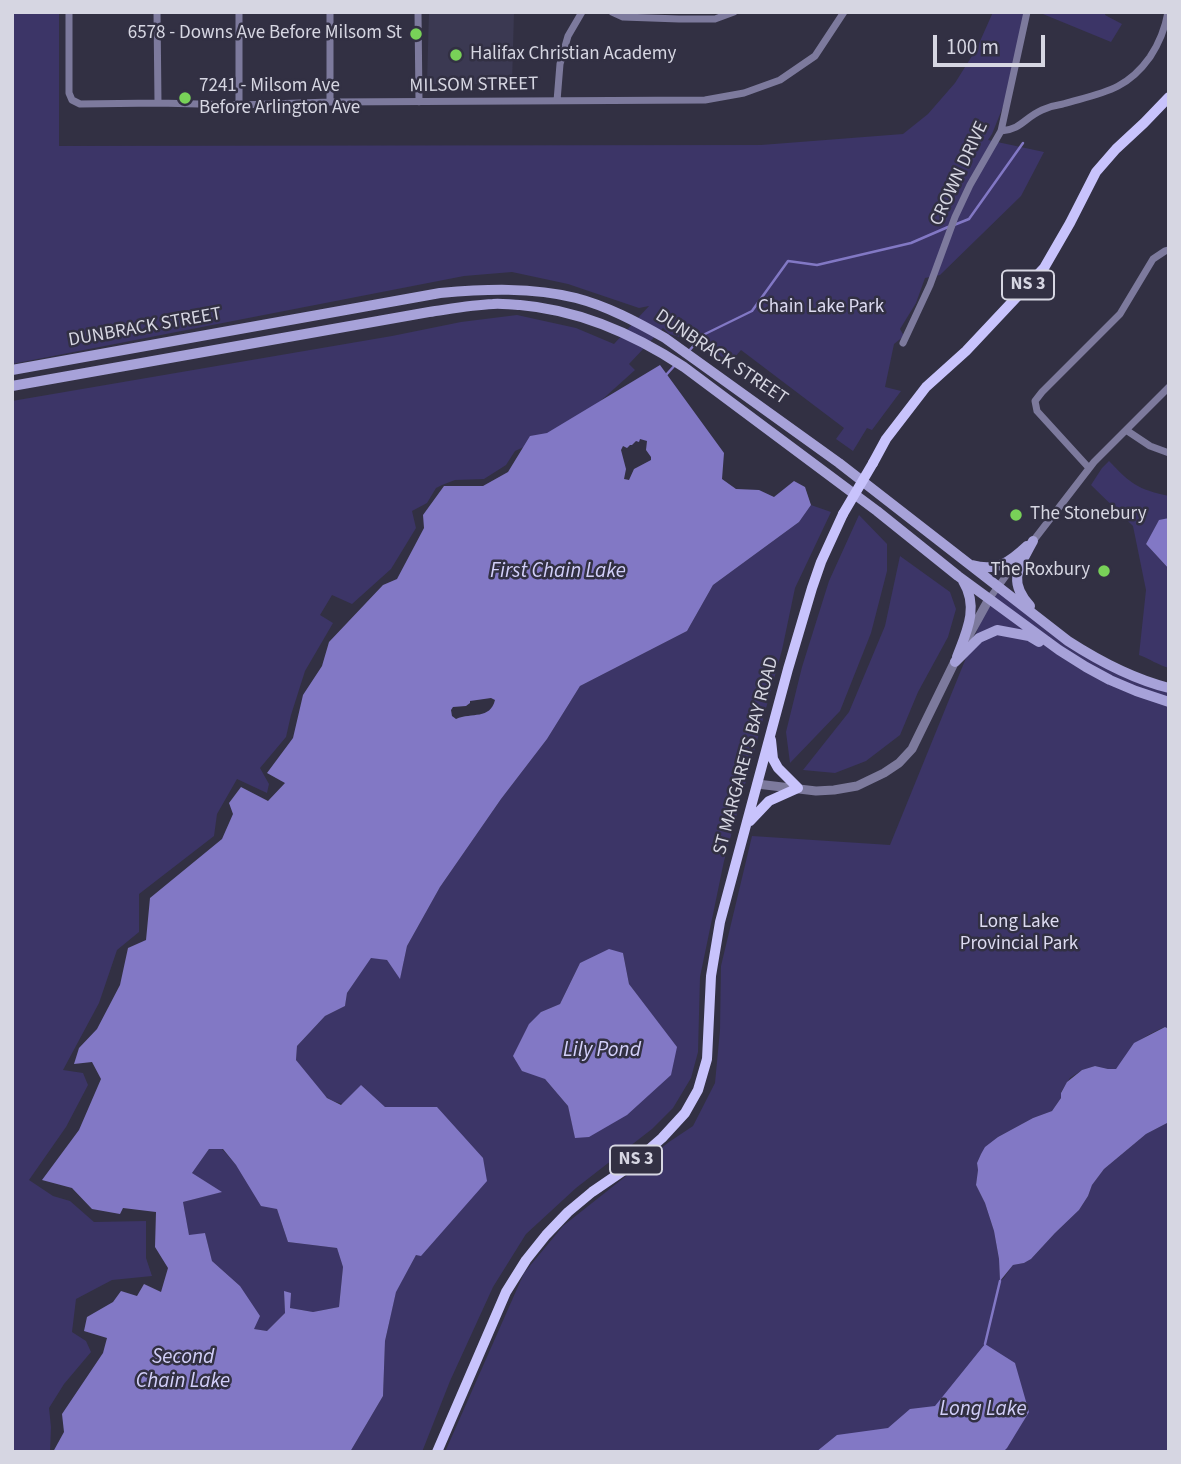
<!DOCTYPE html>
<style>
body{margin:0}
#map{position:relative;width:1181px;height:1464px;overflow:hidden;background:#323043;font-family:"Source Sans 3",sans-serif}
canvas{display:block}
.frame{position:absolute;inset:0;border:14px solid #d6d6e2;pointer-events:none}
.scale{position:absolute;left:933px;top:35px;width:112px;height:32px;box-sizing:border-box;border:4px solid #d6d6e2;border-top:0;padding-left:9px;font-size:21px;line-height:24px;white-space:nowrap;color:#d6d6e2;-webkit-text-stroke:5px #323043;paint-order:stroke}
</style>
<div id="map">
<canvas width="1181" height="1464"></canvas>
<div class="frame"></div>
<div class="scale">100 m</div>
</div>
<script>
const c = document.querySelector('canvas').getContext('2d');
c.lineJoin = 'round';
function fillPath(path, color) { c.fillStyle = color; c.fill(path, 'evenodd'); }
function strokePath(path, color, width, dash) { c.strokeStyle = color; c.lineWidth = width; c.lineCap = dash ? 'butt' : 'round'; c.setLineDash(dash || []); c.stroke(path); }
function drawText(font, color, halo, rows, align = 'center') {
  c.font = font + ' "Source Sans 3",sans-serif'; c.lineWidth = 5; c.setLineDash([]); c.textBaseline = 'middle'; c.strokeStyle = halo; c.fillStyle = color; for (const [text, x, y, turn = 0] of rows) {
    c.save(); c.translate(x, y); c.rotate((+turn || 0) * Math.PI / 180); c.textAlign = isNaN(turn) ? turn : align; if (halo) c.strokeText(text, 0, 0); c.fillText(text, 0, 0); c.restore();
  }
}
fillPath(new Path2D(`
 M429,12H514L512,84H427Z`), '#3b3952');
fillPath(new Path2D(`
 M12,12H59V146L761,145L903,134L928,114L955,83L977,48L993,12H1025L1017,72L992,134L988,140L1044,152L1021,196L940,275L925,278L916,303L900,329L904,336L894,344L885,387L901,391L872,430L867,428L853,451L836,439L844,428L741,350L730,363L710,348L704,352L683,338L669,334L663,328L629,364L635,370L595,406L548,436L515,451L506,465L484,479L455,480L442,485L436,488L427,503L412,511L416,528L391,569L352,604L332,595L320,615L333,623L305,671L291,715L286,737L260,768L269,784L267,793L237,779L217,814L214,836L139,894V932L117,950L99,1003L63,1070L83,1073L88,1085L66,1127L29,1180L53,1196L70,1201L94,1222L146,1221V1258L152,1276L112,1280L76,1299L72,1332L86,1341L91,1352L64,1384L49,1408L51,1427L50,1452H12V401L392,336L461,322L517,315L576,328L614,344L649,306L639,308L568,284L512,272L464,276L12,364Z
 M1038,12H1106L1105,15L1122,24L1111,42Z
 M1109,461C1131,484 1137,489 1169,496V518L1159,521L1146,544L1169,569V668C1158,665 1150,659 1139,655L1146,590L1133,526L1091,485L1102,468Z
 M811,505L831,512L795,588L782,650L724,861L700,977L698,1052L691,1078L673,1108L652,1129L576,1188L526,1234L493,1287L450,1381L422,1452H350L383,1396L385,1341L396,1291L416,1255L437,1107C412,1107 347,1112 328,1098C318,1091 304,1071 296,1060L297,1046L325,1016L345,1006L347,993L371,957L387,960L400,978L407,946L440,887L501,799L547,739L580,686L687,631L713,585L799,522ZM623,953L629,984L676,1047L575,1137L568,1106L545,1079L541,1012L560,1004L580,963Z
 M859,515L887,544V571L871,633L840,711L790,763L786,732L802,667L829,581Z
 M900,556L950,592L956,609L948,637L918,692L900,735L866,761L835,773L803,770L849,712L885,626Z
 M994,589L1104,664L1169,690V1029L1165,1027C1159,1029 1144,1037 1139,1041C1130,1049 1124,1061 1116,1069H1108L1095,1066L1082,1070L1070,1078L1061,1092V1098L1052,1111L1033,1118L998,1137L981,1154L977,1163L978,1170L976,1185L985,1203L994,1231L999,1259L1000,1280L1003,1279L1013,1265L1024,1263L1031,1259L1055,1233L1079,1210L1088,1196L1092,1185L1104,1169L1146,1134L1169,1122V1452H445L524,1273L563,1226L669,1142L693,1126L715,1083L720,1030L721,966L752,836L890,845Z
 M209,1149H222L236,1165L277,1209L288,1242L337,1248L343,1267L339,1307L313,1312L290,1308L284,1292L285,1313L267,1331L254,1329L240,1286L212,1261L205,1233L189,1236L183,1202L221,1192L192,1173Z`), '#3c3567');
fillPath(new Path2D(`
 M660,365L724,453L722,479L736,489L759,490L774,497L794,481L805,487L811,505L799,522L713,585L687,631L580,686L547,739L501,799L440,887L407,946L400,979L387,960L371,958L347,993L345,1006L325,1016L297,1046L296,1060L327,1098L341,1105L361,1085L385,1107H437L483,1158L487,1181L421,1256L416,1255L396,1292L385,1341L383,1396L350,1452H53L64,1432L62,1414L103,1353L107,1338L84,1331L87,1317L113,1302L121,1291L137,1296L144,1284L161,1292L168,1268L155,1247L156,1212L123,1208L120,1214L92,1209L72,1188L42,1180L79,1130L101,1079L92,1062L74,1064L79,1048L97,1029L120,985L128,948L146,940L150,898L222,839L233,814L229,803L241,787L268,801L285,783L267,773L293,738L303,695L322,666L329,642L383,585L397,579L424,528L423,515L444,486H483L508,472L530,436L547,433ZM640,439L647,441L646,450L651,457V460L634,469L629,480L624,479L626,469L621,450L623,446L627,448L630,445H632L636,441L639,442ZM491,698L495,700C490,720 472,712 456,719L452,716L451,710L453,707L466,706L470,703V701ZM209,1149H223L236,1165L261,1206L277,1209L288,1242L337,1248L343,1267L339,1307L313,1312L290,1308L291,1293L284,1291L285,1313L267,1331L254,1329L260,1316L240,1286L212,1261L205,1233L189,1235L183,1202L222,1192L192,1173Z
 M1169,518V569L1146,544L1159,520Z
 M609,949L623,953L629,984L677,1047L671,1075L627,1115L589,1137L575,1138L568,1106L545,1079L522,1071L513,1056L529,1024L541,1012L560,1004L580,963Z
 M1165,1027L1169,1029V1122L1146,1134L1104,1169L1092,1185L1088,1196L1079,1210L1055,1233L1031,1259L1024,1263L1013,1265L1000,1281L999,1259L994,1231L985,1203L976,1185L978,1170L977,1163L981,1154L985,1147L998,1137L1033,1118L1052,1111L1061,1098V1093L1067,1082L1082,1070L1095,1066L1108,1069H1116L1134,1043Z
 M985,1344L1015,1363L1029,1412L1007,1448L1003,1452H816L837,1435L888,1428L910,1409L935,1406Z`), '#8278c5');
strokePath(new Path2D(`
 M954,225L969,219L1023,143
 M688,352L703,335L752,311L788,261L817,265L911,243L948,227
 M666,375L676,364
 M985,1344L1000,1281`), '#8278c5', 2.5);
strokePath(new Path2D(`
 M69,12V93L72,100L80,104L158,103L239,105L330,102L705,100L744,93L780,80L815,56L844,12
 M157,12L158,103
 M418,12L419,102
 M612,12L623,17L679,19H715L734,12
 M557,101L560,64L568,36L582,12
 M330,102V12
 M239,105V12
 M1001,131C1022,129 1024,118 1042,110C1049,107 1056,105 1063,104C1101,93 1126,91 1150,57C1160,42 1165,29 1168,12
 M903,343L930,285L955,217L970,185L1001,131L1027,12
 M1126,430L1150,446L1169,453
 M1089,468L1037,411L1035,401L1042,392L1120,314L1153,259L1165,251L1169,250
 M1030,545L1094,462L1169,387
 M989,599L1022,554`), '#7d7a9d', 7);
strokePath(new Path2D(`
 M968,637L989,599
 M757,784L816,791L834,790L857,786L884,773L899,763L912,749L958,655`), '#7d7a9d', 9);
strokePath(new Path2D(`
 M12,370L440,293C485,289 532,287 576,298C607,306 637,322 665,338L839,463L1068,641C1099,661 1133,679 1169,688
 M12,386L429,312C450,309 471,305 493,304C501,303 511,305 520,305C580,310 634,334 684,367L877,511L958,576L1059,650L1086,667L1110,680L1136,691L1169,702
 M972,565C997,572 1010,562 1027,546
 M1030,606C1007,581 1019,567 1033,541
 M957,657C967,631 979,607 963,581
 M955,662L979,638L997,630L1029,636L1039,642`), '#a7a2d9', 10);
strokePath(new Path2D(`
 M873,463L886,439L926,387L966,351L1044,268L1070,223L1096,172L1116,149L1144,123L1169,97
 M750,821L769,801L798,788L778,768L773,759L771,740
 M437,1452L506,1292L526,1260L546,1235L568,1212L592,1192L630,1166L662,1138L685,1113L698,1090L707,1059L711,976L720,922L788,669L812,588L821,562L843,514`), '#c8c3fc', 10);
strokePath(new Path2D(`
 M843,514L873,463`), '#c8c3fc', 10);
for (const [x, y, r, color] of [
 [416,34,7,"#78d158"],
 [456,55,7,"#78d158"],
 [185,98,7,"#78d158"],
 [1016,515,7,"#78d158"],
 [1104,571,7,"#78d158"]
]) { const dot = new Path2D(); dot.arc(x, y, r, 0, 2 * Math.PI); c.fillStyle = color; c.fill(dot); strokePath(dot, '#323043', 2.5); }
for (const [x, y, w] of [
 [1028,285,52],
 [636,1160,52]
]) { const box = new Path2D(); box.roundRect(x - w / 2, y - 14.5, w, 29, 5); c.fillStyle = '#323043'; c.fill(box); strokePath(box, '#d6d6e2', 2); }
drawText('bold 18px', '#d6d6e2', null, [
 ["NS 3",1028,285],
 ["NS 3",636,1160]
]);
drawText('19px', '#d6d6e2', '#323043', [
 ["6578 - Downs Ave Before Milsom St",402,34,"right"],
 ["Halifax Christian Academy",470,55],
 ["7241 - Milsom Ave",199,87],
 ["Before Arlington Ave",199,109],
 ["The Stonebury",1030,515],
 ["The Roxbury",1090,571,"right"]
], 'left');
drawText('19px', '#d6d6e2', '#323043', [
 ["MILSOM STREET",474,86,-1],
 ["CROWN DRIVE",960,174,-65],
 ["DUNBRACK STREET",145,328,-10],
 ["DUNBRACK STREET",721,358,34],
 ["ST MARGARETS BAY ROAD",747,756,-75]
]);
drawText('19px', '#dddbf1', '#323043', [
 ["Chain Lake Park",821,308],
 ["Long Lake",1019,923],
 ["Provincial Park",1019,945]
]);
drawText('italic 21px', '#d2cff9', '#323043', [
 ["First Chain Lake",558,572],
 ["Lily Pond",602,1051],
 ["Second",183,1358],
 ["Chain Lake",183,1382],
 ["Long Lake",983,1410]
]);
</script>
